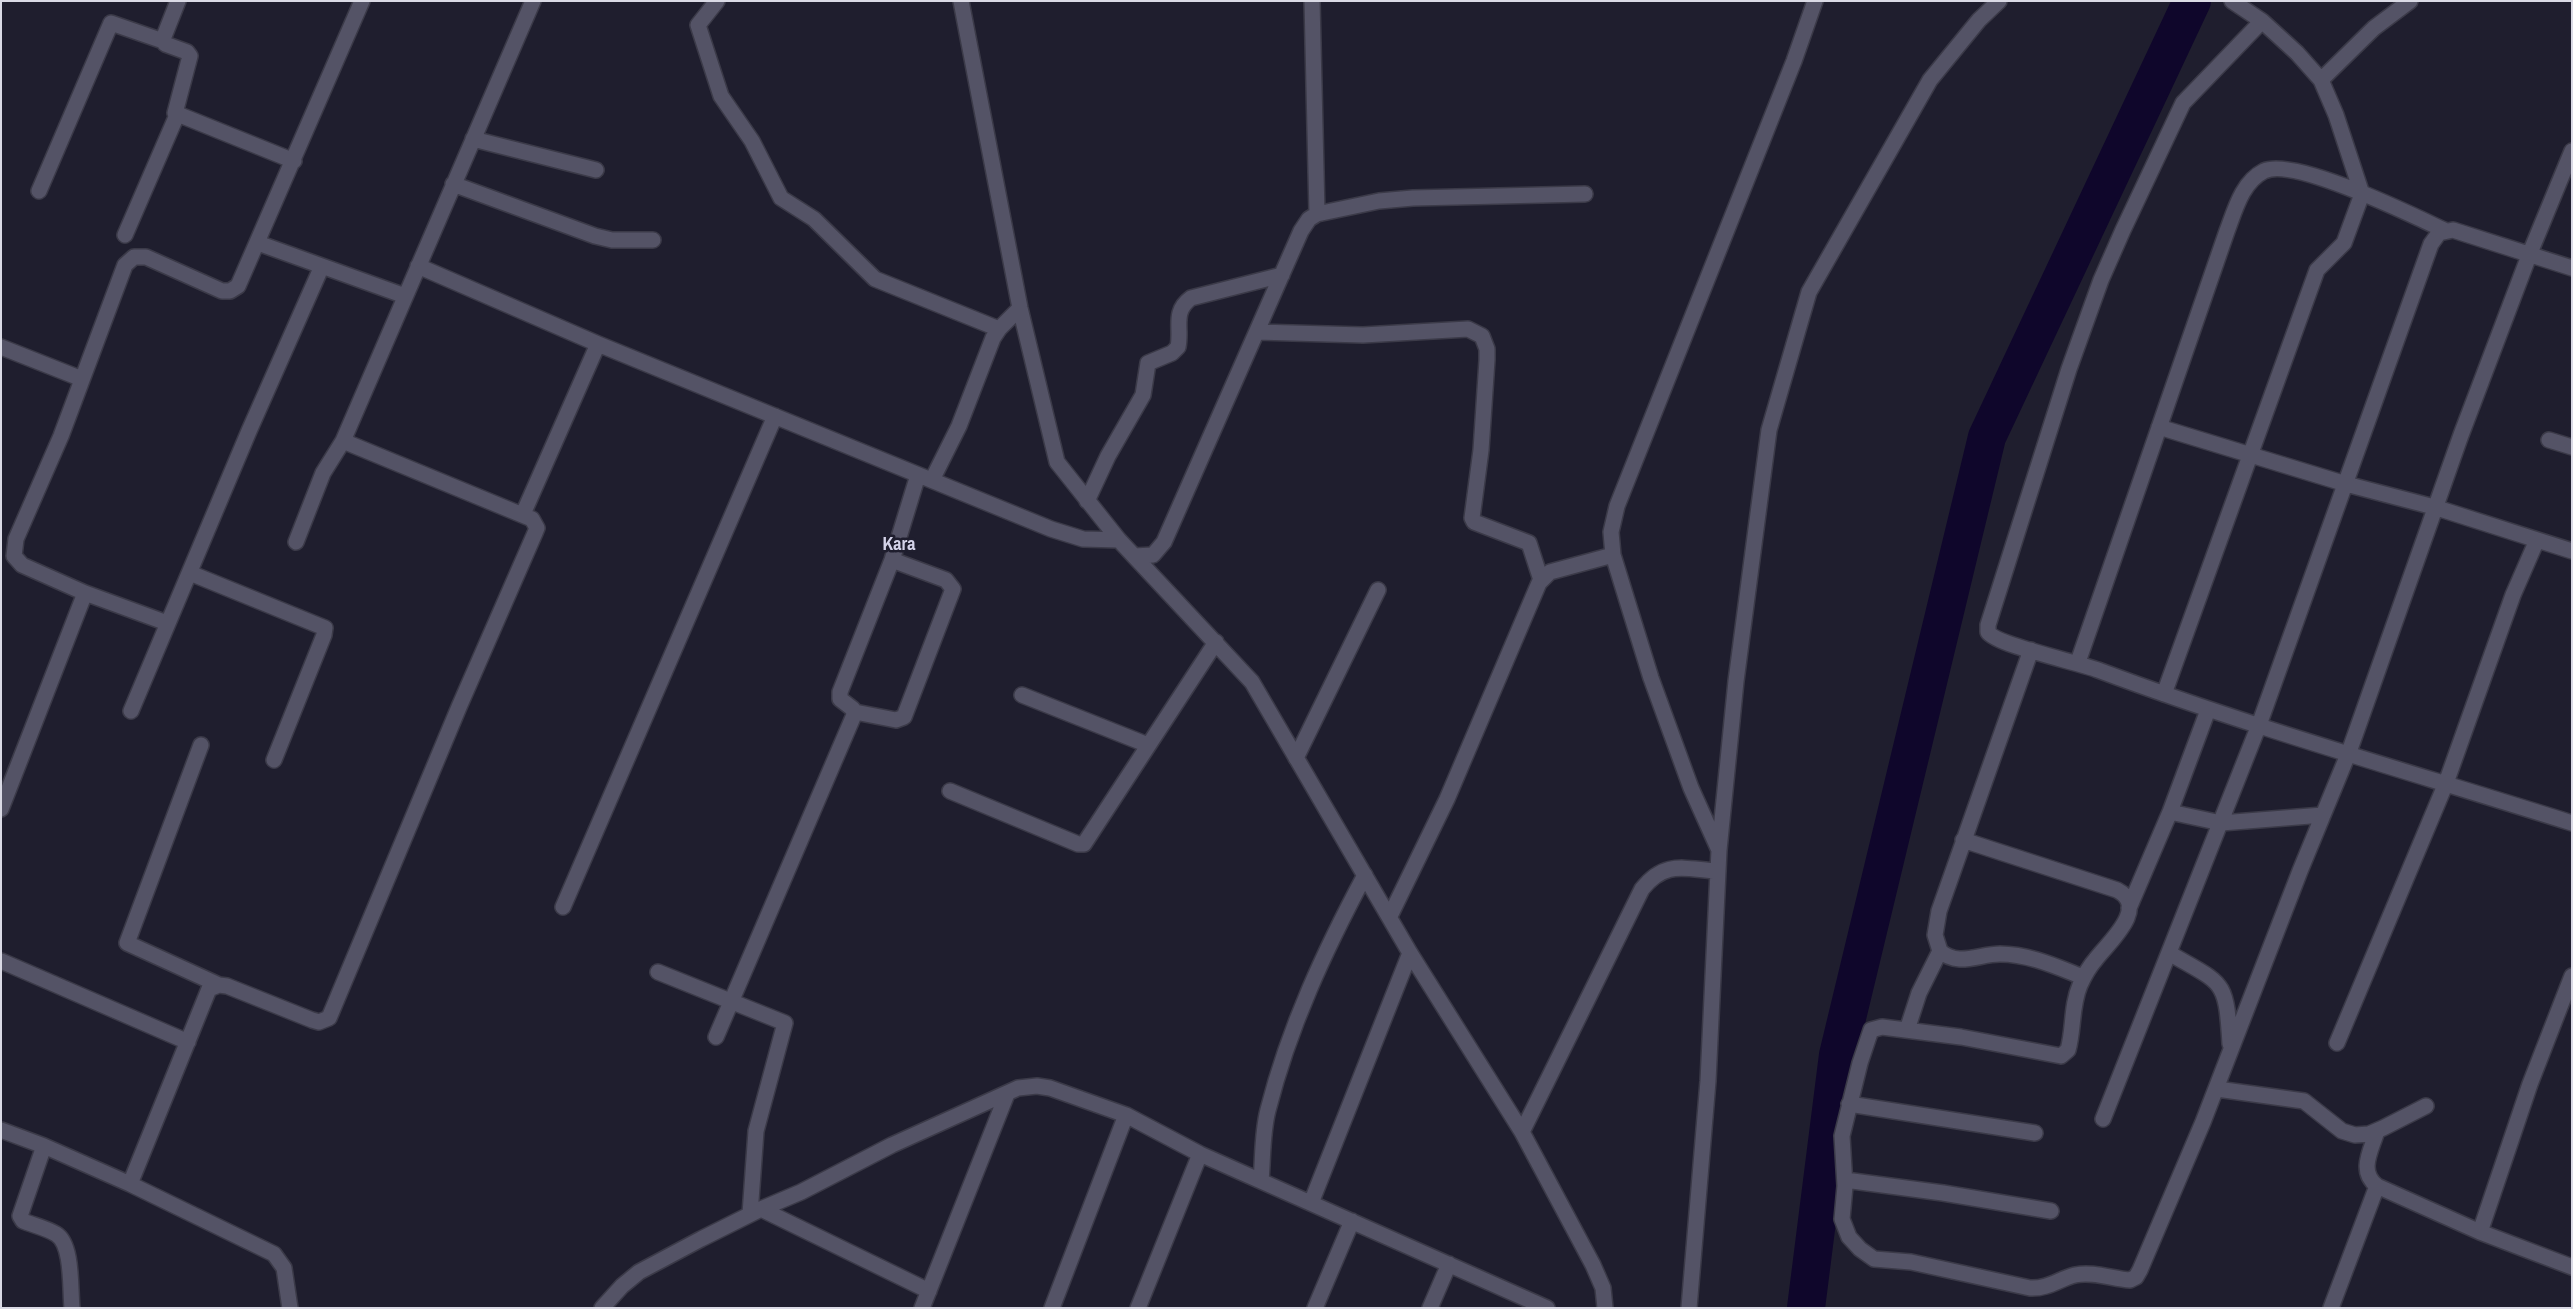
<!DOCTYPE html>
<style>
body{margin:0}
#map{position:relative;width:2573px;height:1309px;overflow:hidden;background:#1f1e2e;font-family:"Archivo Narrow",sans-serif}
canvas{display:block}
.frame{position:absolute;inset:0;border:2px solid #dadae5;pointer-events:none}
</style>
<div id="map">
<canvas width="2573" height="1309"></canvas>
<div class="frame"></div>
</div>
<script>
const c = document.querySelector('canvas').getContext('2d');
c.lineJoin = 'round';
function strokePath(path, color, width, dash) { c.strokeStyle = color; c.lineWidth = width; c.lineCap = dash ? 'butt' : 'round'; c.setLineDash(dash || []); c.stroke(path); }
function drawText(font, color, halo, rows, align = 'center') {
  c.font = font + ' "Archivo Narrow",sans-serif'; c.lineWidth = 5; c.setLineDash([]); c.textBaseline = 'middle'; c.strokeStyle = halo; c.fillStyle = color; for (const [text, x, y, turn = 0] of rows) {
    c.save(); c.translate(x, y); c.rotate((+turn || 0) * Math.PI / 180); c.textAlign = isNaN(turn) ? turn : align; if (halo) c.strokeText(text, 0, 0); c.fillText(text, 0, 0); c.restore();
  }
}
strokePath(new Path2D(`
 M1806,1308L1838,1055L1987,437L2192,1`), '#0f062b', 38);
const minor = new Path2D(`
 M178,1L163,39L165,44L187,52L190,56L175,113L294,161
 M717,1L698,25L721,96L752,141L781,198L814,219L875,279L999,329
 M961,1L1020,308L1057,462L1119,540L1252,682L1410,953L1522,1132L1593,1265L1603,1288L1605,1308
 M1312,1L1317,214
 M2262,21L2183,103L2123,230L2101,280L2069,369L1988,625V632C1996,645 2077,662 2098,670C2253,728 2414,773 2572,823
 M2321,80L2374,28L2410,1
 M473,139L596,170
 M453,184L595,236L612,240H653
 M39,191L111,23L163,41
 M125,235L177,115
 M258,243L405,296
 M418,266L598,344L1051,529L1083,539L1119,540
 M1257,332L1363,335L1468,329L1482,336L1487,349V360L1481,450L1472,518L1474,522L1529,543L1541,580
 M1,347L82,379
 M2159,427L2346,484L2434,507L2572,551
 M2549,440L2572,447
 M932,480L959,426L993,338L999,329L1020,308
 M1087,501L1108,456L1143,395L1148,363L1172,353L1178,347C1182,328 1172,312 1191,298L1282,275
 M523,514L598,344
 M296,542L323,473L343,441
 M1134,556L1153,555L1164,542L1301,231L1309,219L1317,214L1379,201L1413,198L1585,194
 M190,573L325,628L324,635L274,760
 M167,623L85,593L22,565L14,556L16,539L61,436L125,265L134,257H146L222,291H230L238,286L362,1
 M2031,650L1939,911L1935,935L1940,951C1958,967 1979,954 2000,954C2029,954 2057,967 2083,977
 M2078,662L2227,231C2235,210 2242,182 2264,171C2294,157 2412,215 2444,230
 M2164,694L2317,270L2344,243L2362,194L2336,115L2321,80L2297,53L2262,21L2232,1
 M1022,695L1148,745
 M131,711L249,431L322,266
 M855,712L896,720L904,717L953,589L946,580L892,560
 M201,745L127,943L219,985
 M1296,758L1378,590
 M950,791L1078,844H1084L1216,642
 M1,809L85,593
 M2170,812L2221,823L2323,815
 M1963,840L2117,890C2150,907 2108,943 2096,959C2089,967 2084,976 2080,985C2071,1006 2074,1029 2068,1050L2061,1056L1961,1037L1882,1027L1871,1030L1860,1063L1842,1136L1845,1186L1842,1219L1849,1237L1860,1249L1874,1259L1911,1262L2030,1288C2048,1289 2059,1279 2075,1275C2093,1271 2113,1279 2130,1280L2136,1277L2140,1270L2203,1122L2300,871L2349,752L2461,435L2530,253L2572,151
 M1718,848L1691,788L1651,678L1613,555L1611,532L1617,506L1794,61L1815,1
 M563,907L775,416
 M2129,908L2170,812L2208,710
 M1390,916L1447,799L1539,583L1550,572L1613,555
 M2169,953C2224,985 2226,978 2230,1044
 M1,961L188,1042
 M658,972L785,1023L756,1131L750,1214
 M1907,1030L1919,993L1940,951
 M716,1037L854,715L853,709L840,699V692L892,560L918,475
 M2337,1043L2446,783L2513,595L2537,540
 M2217,1089L2304,1101L2342,1131L2355,1135L2369,1134L2383,1128L2426,1106
 M1849,1104L2035,1133
 M2103,1119L2259,725L2431,244L2439,233L2453,230L2572,268
 M1,1130L44,1146L20,1216L23,1221C33,1225 46,1228 56,1234C73,1244 70,1289 72,1308
 M2377,1131C2371,1151 2358,1171 2377,1186L2480,1232L2572,1267
 M1522,1132L1642,889C1665,860 1684,869 1717,871
 M44,1146L130,1184L274,1254L284,1268L290,1308
 M1845,1180L1943,1193L2051,1211
 M1261,1181C1263,1158 1262,1133 1268,1110C1289,1027 1325,950 1365,875
 M130,1184L209,989L219,985L227,986L312,1020L319,1022L329,1018L459,707L535,533L537,528L532,519L343,441L533,1
 M1311,1203L1410,953
 M761,1209L929,1291
 M2480,1232L2530,1084L2572,976
 M602,1308L622,1286L639,1272L701,1239L761,1209L801,1192L892,1145L1018,1088L1037,1086L1050,1088L1126,1115L1200,1154L1547,1308
 M922,1308L1007,1094
 M1052,1308L1126,1115
 M1138,1308L1200,1154
 M1315,1308L1352,1221
 M1430,1308L1449,1264
 M1689,1308L1708,1081L1719,850L1736,681L1769,430L1809,292L1930,80L1979,20L1999,1
 M2331,1308L2377,1186`);
strokePath(minor, '#3b3a48', 18);
strokePath(minor, '#545366', 15);
drawText('bold 18px', '#d4d3e9', '#1f1e2e', [
 ["Kara",899,545]
]);
</script>
